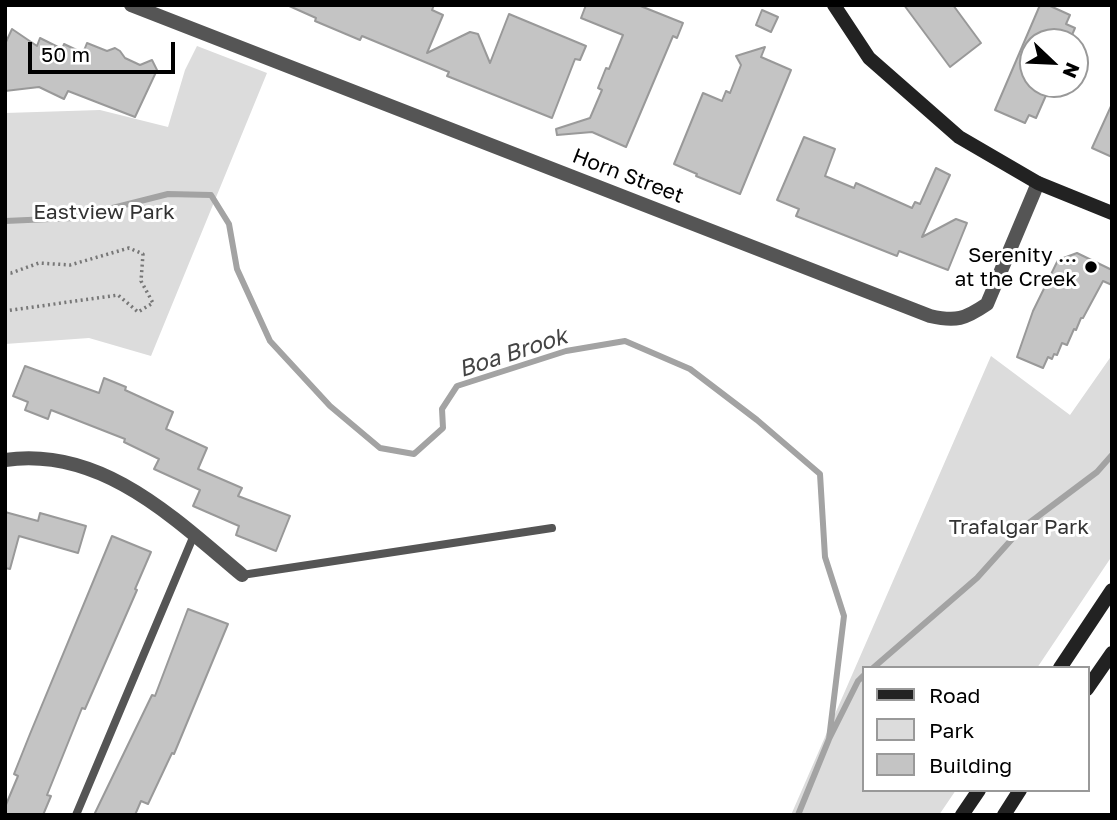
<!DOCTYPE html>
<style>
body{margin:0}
#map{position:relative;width:1117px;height:820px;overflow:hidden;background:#fff;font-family:"Golos Text",sans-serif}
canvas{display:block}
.frame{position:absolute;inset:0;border:7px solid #000;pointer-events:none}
.legend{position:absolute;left:862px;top:666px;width:228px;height:126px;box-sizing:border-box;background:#fff;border:2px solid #999;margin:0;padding:9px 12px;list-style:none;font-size:21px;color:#000}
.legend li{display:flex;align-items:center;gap:14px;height:35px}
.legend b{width:35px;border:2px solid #999}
.north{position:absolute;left:1019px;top:28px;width:70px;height:70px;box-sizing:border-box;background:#fff;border:2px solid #999;border-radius:50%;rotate:113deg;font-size:19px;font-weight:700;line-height:28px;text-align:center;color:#000}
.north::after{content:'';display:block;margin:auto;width:24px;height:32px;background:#000;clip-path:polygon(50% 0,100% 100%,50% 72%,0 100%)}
.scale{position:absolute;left:28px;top:42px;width:147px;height:32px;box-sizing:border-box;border:4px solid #000;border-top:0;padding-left:9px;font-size:21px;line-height:24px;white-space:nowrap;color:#000;-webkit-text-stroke:5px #fff;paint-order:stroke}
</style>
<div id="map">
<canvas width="1117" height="820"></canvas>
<div class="frame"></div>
<ul class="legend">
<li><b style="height:9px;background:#222"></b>Road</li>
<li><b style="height:19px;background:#dcdcdc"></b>Park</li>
<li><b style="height:19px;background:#c4c4c4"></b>Building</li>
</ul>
<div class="north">N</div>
<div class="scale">50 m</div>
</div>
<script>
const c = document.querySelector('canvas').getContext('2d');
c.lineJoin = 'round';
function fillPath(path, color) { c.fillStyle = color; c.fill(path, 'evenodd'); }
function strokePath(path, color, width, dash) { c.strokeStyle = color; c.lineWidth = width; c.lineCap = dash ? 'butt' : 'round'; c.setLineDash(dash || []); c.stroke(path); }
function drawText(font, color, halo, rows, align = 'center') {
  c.font = font + ' "Golos Text",sans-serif'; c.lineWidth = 6; c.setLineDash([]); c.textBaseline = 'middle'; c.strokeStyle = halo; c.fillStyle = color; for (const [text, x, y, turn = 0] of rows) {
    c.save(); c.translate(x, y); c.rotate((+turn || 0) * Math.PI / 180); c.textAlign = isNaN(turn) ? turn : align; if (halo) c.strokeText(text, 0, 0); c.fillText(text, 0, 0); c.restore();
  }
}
fillPath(new Path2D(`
 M197,46L267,73L151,356L89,338L5,344V113L100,110L168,127L185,70Z
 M1112,355V556L1037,668H863V790H956L939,815H791L991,356L1070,415Z`), '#dcdcdc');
strokePath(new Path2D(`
 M5,221L73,218L168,194L211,195L229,224L237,269L270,341L330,406L380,448L414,454L443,428L442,409L457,386L566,351L625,341L690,369L757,420L820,474L825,557L844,616L829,739
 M873,668L977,578L1021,529L1097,472L1112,455
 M798,815L829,739L858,681L863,676`), '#a3a3a3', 6);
const building = new Path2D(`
 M287,5H434L432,10L443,15L427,53L470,32L478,34L490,63L509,14L586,46L580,60L575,59L552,118L447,76L449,72L362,36L360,40L315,21L316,18Z
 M586,5H638L683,23L677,38L673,36L626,147L592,132L557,135L556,129L590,118L602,90L598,88L606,68L609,69L623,35L581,18Z
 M904,5H953L981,43L950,67Z
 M1040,5H1048L1070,15L1066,24L1075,28L1069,42H1033V84H1051L1036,118L1029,115L1025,123L995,110Z
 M762,10L778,17L771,32L756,25Z
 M12,29L37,46L40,38L62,49L64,44L83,53L87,43L107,51L115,48L120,51L125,58L140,65L152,60L157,70L135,117L68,91L64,99L39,87L5,91V44Z
 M765,47L761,57L791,70L740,194L696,176L697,174L674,164L703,93L722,101L726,91L730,93L741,65L736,56Z
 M1112,104V157L1092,148Z
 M804,137L835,149L825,176L854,188L856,183L912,208L915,202L920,204L936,168L950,175L922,237L956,219L967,223L948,270L899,251L897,256L796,216L799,209L777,200Z
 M1077,253L1112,270V285L1103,281L1083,318H1081L1076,330L1074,329L1067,345L1062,343L1057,355L1054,354L1052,359L1048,357L1043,368L1017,357L1033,311L1058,260Z
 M25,366L99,393L104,378L126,387L125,390L173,412L166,429L207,448L198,469L242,488L238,496L290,516L276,551L236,535L239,526L193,506L200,490L154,469L159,459L124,442L125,439L51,410L48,419L25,410L28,402L13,396Z
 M5,512L38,521L40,513L86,526L78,553L19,536L10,569L5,568Z
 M112,536L151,552L135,589L137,590L85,709L82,708L47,795L51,796L43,815H5V807L18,776L14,774L30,734Z
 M188,609L228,624L174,754L172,753L148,804L141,801L135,815H94L152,695L155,696Z`);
fillPath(building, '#c4c4c4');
strokePath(building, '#999', 2);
strokePath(new Path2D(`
 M5,273H11L39,263L70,265L129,248L143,254L141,281L153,303L138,312L118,295L5,311`), '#777', 3.5, [2, 3.5]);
strokePath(new Path2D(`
 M242,575L552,528
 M76,815L194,535`), '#555', 8);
strokePath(new Path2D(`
 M131,5L930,316C956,322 965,319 987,304L1038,183
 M5,460C101,446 174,518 242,575`), '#555', 14);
strokePath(new Path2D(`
 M834,5L869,58L959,137L1038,183L1112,213
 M1060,668L1112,590
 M1087,689L1112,653
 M962,815L979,790
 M1004,815L1020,790`), '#222', 14);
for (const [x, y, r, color] of [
 [1091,267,7,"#000"]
]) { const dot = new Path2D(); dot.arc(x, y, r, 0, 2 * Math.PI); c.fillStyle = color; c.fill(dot); strokePath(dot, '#fff', 2.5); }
drawText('21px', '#000', '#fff', [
 ["Horn Street",628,176,21]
]);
drawText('21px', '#333', '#fff', [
 ["Eastview Park",104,212],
 ["Trafalgar Park",1019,527]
]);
drawText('21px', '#000', '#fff', [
 ["Serenity ...",1077,255],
 ["at the Creek",1077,279]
], 'right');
drawText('italic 23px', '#444', '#fff', [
 ["Boa Brook",513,353,-18]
]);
</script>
